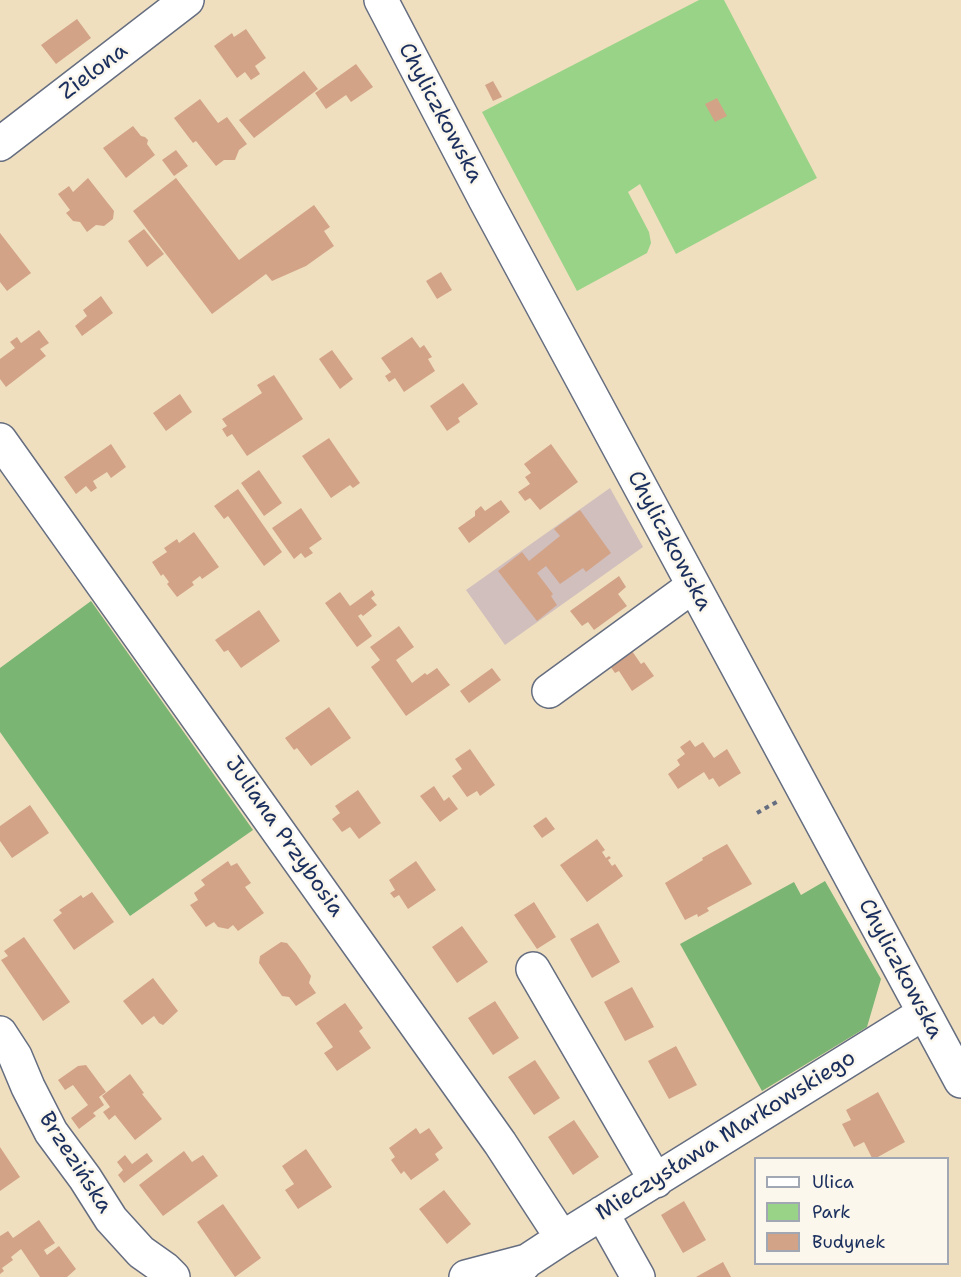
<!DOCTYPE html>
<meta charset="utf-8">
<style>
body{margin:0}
#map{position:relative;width:961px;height:1277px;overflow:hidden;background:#efdfbe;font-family:"Shantell Sans",sans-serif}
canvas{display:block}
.legend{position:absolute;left:754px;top:1157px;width:195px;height:108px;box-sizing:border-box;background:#fbf7ec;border:2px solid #a1a7b3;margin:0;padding:8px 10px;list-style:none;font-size:18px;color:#1b2f5e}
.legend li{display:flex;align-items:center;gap:12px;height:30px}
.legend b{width:30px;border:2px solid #a1a7b3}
</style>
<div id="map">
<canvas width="961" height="1277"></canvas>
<ul class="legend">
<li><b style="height:8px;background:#fff"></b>Ulica</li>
<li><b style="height:16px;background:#99d387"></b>Park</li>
<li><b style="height:16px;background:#d3a387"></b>Budynek</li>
</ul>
</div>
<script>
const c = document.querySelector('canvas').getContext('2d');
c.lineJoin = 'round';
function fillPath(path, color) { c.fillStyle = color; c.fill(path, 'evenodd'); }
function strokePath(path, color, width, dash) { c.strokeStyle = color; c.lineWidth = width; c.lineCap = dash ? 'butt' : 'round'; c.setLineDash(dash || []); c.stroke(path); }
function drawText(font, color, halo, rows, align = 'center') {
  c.font = font + ' "Shantell Sans",sans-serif'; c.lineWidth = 5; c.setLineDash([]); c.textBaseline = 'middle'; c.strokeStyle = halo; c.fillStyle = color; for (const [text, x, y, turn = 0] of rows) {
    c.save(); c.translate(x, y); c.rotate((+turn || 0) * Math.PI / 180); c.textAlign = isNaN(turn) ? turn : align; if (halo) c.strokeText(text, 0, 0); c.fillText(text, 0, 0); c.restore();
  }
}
fillPath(new Path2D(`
 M610,488L643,547L505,645L466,590Z`), '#d1bfbd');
fillPath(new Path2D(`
 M699,0H724L817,178L676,254L640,184L628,192L649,232L651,243L647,253L577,291L482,112Z`), '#99d387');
fillPath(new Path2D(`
 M91,601L253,830L130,916L0,732V668Z
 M825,881L881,979L867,1027L762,1091L680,944L794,882L801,895Z`), '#7ab574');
fillPath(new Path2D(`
 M77,19L91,38L56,64L41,45Z
 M246,29L266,58L255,66L260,74L251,80L245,72L237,78L214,46L232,33L234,37Z
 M356,64L373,87L351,102L346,95L326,109L315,93Z
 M304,71L318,89L254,138L239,120Z
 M493,81L502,97L493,101L485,85Z
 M717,98L727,116L715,122L705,104Z
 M200,99L218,123L227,117L247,144L239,150L235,160H224L216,166L196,141L193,143L174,118Z
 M133,126L141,136L145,137L148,140L147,144L155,155L126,178L103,148Z
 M176,150L188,166L174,176L162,160Z
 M88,178L114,211L113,219L104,226L96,225L87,232L80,222L73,221L66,213L70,210L58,194L69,186L73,192Z
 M176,178L239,260L314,205L330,227L324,231L334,246L306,266L272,281L266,274L212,314L133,211Z
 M144,229L164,254L147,267L128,241Z
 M0,233L31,273L7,291L0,282Z
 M441,272L452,290L437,299L426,281Z
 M101,296L113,313L82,336L75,326L87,316L83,310Z
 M39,330L49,343L40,349L46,356L6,387L0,379V359L15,348L10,342L17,337L21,343Z
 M412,337L420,348L424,345L432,357L428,359L435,371L404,392L395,378L389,382L385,376L391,372L381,358Z
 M332,350L353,379L340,389L319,359Z
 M274,375L303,419L247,456L232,434L227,437L222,429L227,426L222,419L262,393L257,385Z
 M463,383L478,404L458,418L460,422L447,431L430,406Z
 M180,394L192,412L166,431L153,413Z
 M329,438L360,483L353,488L350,485L331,498L302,456Z
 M111,444L126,467L111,478L107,472L93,481L97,488L91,492L86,486L76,494L64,477Z
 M551,444L578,482L540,510L530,498L525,501L518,492L530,484L525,477L531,473L524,464Z
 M259,470L282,503L264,516L241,483Z
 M238,489L282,552L264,566L228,516L224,519L214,506Z
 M501,500L510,512L469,543L458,528L475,516V511L481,506L485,511Z
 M301,508L322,539L309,548L313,553L305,558L301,553L294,559L272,528Z
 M580,510L611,553L586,572L583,568L560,584L546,566L537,573L553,594L551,596L557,605L537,621L498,571L522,552L529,561L560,536L554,529Z
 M194,532L219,567L202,579L200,576L192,582L194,585L177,597L167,584L169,582L163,574L161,576L152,562L167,552L164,548L177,539L179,543Z
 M619,576L626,587L618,594L627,606L594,630L588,622L582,626L570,611Z
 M372,590L375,595L371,598L377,605L363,616L361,614L358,616L372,636L357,647L325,603L340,592L350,606Z
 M259,610L280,641L241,668L228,650L224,652L215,640Z
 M399,626L414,647L396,660L412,683L425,673L427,675L437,668L450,685L406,716L371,667L380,660L370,647Z
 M632,651L641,664L644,662L654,676L632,691L619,671L615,673L610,666Z
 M492,668L501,680L469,703L460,691Z
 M329,707L351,738L311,766L297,748L294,750L285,738Z
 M690,740L695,747L703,742L714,758L727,749L741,773L719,787L713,778L709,780L704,772L678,789L668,774L680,765L677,760L685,754L680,747Z
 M470,749L495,785L480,796L477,791L467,797L452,776L462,769L455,759Z
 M434,786L444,801L449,797L458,809L440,822L420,796Z
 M358,790L381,823L359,839L350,827L342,832L332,819L340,813L335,806Z
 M30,805L49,833L12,858L0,841V826Z
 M546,817L555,829L542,838L533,826Z
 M597,839L605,850L602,852L606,858L609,856L611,858L608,860L612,866L615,864L623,876L587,902L560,865Z
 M727,844L752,884L707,908L709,911L698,917L697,914L685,920L665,883L703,860L702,858Z
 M228,861L231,866L237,863L251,883L245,887L264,913L238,931L233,925L228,929L218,927L214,922L206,927L190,905L198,900L194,893L205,885L201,880Z
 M416,861L436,890L408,909L399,895L394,898L390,893L395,890L389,880Z
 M92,892L114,922L74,950L53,920L62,913L59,910L81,895L83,898Z
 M534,902L556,937L537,949L514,915Z
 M598,923L620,962L592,978L570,939Z
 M462,926L488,962L457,983L432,947Z
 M24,937L70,1002L43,1021L1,960L8,956L4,951Z
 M281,942L287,943L296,954L311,976L309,983L316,993L296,1006L289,997L282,996L259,963L260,956Z
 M153,978L178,1011L163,1025L159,1023L154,1016L142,1025L123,1001Z
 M632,987L654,1027L625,1041L604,1002Z
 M495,1001L519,1038L493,1055L468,1018Z
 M345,1003L363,1028L359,1031L371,1048L337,1071L324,1053L333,1047L316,1023Z
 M676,1046L697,1085L669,1099L648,1061Z
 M535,1060L560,1098L534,1115L508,1077Z
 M86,1065L106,1092L99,1097L104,1105L93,1113L96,1116L79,1129L71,1118L88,1105L73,1085L65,1090L58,1080L78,1066Z
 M130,1074L144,1093L142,1094L162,1119L135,1140L115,1115L109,1120L103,1112L110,1107L102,1096Z
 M878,1092L905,1142L876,1158H872L864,1142L854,1147L842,1124L851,1120L846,1110Z
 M574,1120L599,1157L573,1175L548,1137Z
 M416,1128L420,1134L429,1128L443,1148L435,1154L439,1160L411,1180L404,1171L401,1174L391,1160L395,1157L389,1148Z
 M0,1147L20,1177L0,1191Z
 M306,1149L332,1187L298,1209L285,1190L294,1184L282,1166Z
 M184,1151L192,1162L203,1155L218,1176L163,1216L139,1185Z
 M147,1153L153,1161L124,1183L118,1175L123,1170L117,1162L125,1155L132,1164Z
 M444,1190L471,1224L447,1244L419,1209Z
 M684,1201L706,1240L683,1253L661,1215Z
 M223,1204L261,1258L235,1277L197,1222Z
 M39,1220L55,1243L44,1250L47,1255L59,1246L76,1269L67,1277H40L21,1249L11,1257L13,1260L2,1268L4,1271L0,1274V1236L8,1231L13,1238Z
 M723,1262L731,1277H696Z`), '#d3a387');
const minor = new Path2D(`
 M381,0L486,201L961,1081
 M0,144L187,0
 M0,440L500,1143L562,1238
 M549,691L693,586
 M533,969L656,1181
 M0,1033L15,1056L28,1087L51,1132L85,1178L111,1219L141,1252L165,1269L173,1277
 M602,1213L638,1277
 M466,1277L527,1261
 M512,1277L527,1261L562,1238L924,1013`);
strokePath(minor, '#656d80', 36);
strokePath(new Path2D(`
 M757,813L780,800`), '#656d80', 4, [4.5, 4.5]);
strokePath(minor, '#fff', 33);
drawText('22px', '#1b2f5e', '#fbf7ec', [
 ["Zielona",94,72,-37],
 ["Chyliczkowska",440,113,62],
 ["Chyliczkowska",669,541,62],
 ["Juliana Przybosia",284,837,55],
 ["Chyliczkowska",900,969,62],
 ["Mieczysława Markowskiego",726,1136,-32],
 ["Brzezińska",75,1163,57]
]);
</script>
